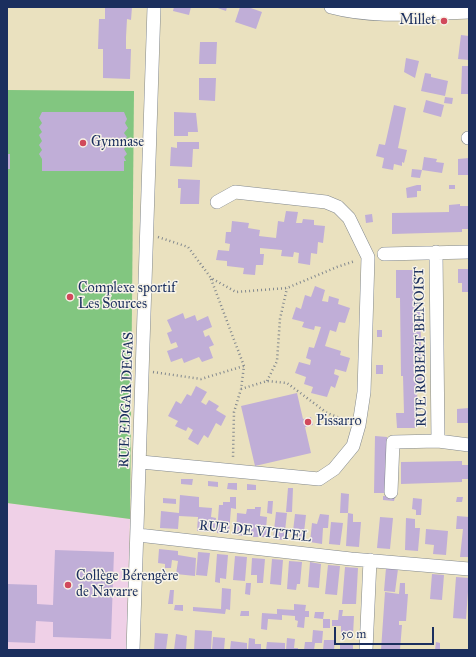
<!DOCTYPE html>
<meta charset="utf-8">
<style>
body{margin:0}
#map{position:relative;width:476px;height:657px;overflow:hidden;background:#eae1bf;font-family:"IM FELL Great Primer",serif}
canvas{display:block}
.frame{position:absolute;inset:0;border:8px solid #1b2f5e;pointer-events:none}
.scale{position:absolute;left:334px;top:627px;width:100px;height:18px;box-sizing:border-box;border:2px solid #1b2f5e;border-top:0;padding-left:5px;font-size:12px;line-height:14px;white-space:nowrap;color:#1b2f5e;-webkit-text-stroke:3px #f7f3e8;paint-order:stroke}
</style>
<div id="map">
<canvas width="476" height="657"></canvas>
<div class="frame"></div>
<div class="scale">50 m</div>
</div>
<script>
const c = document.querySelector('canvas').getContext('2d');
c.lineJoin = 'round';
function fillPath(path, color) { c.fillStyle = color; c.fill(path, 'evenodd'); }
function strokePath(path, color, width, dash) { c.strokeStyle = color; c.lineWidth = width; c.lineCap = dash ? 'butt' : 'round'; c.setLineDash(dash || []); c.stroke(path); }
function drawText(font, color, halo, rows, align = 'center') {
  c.font = font + ' "IM FELL Great Primer",serif'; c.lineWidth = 3; c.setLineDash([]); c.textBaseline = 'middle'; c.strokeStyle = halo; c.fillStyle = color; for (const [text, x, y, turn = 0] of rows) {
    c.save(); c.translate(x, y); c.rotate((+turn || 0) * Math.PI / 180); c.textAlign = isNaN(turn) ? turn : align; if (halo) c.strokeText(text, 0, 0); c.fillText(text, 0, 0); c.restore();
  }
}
fillPath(new Path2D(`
 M7,503L130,519L126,650H7Z`), '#efd0e7');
fillPath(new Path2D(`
 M7,90L134,91L130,519L7,503Z`), '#82c680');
fillPath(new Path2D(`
 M105,7H132L131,20L127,19L126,37V49H131L130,79L103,78V49H98L99,19H105Z
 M174,7H191L189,15L173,11Z
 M215,7H227L226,11Z
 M240,7H248L262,12L256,29L235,22Z
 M461,35L469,36V60L458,59Z
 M200,42H217L216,64H199Z
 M406,58L419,61L415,78L404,72Z
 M462,66H469V94H461Z
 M425,73L431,74V77L448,81L445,96L421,91Z
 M199,78H216L215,101L199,100Z
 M445,97L453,98L452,104L444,103Z
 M426,100L444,105L441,117L423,112Z
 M394,105L406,108L398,148L407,150L404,163L402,162V166L394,164L393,170L382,168L384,158L376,156L379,144L385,145Z
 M42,112H124L127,119L125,123L128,128L124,133L127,137L124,141L127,145L124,149L127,154L124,157L126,161H124V171H42V159L39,154L42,150L39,145L42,141L39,135L42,132L39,127L42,123L39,118Z
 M174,112L196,113L198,132H188V136H174Z
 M177,142H199V149H193L192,167L170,166L171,147L177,148Z
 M7,154H10V169H7Z
 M424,157L437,159L436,162L444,163L442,173L422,170Z
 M469,158V175H458V159Z
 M412,169L422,170L420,178L411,177Z
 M178,179L200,180L199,204H180L181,188H178Z
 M417,185H421V191H417V197L407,198L406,188Z
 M449,185H455V189H449Z
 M460,204V206H468L469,214V229H462V232L392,234V213L449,212V205Z
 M286,211L298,212L296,223H302L303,219L314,220V225L325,226L323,243L318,242L317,254L311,253L310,265L298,263L299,253L294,252L293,257L281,256L282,250L260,248V254H264L263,265H256L255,275L243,274L244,268L227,266V261L216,260L218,250L229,251L230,244L225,243L226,232H231L232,221L249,223L248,228L260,230L259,236L276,238L278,221L284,222Z
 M372,214L373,222L366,223L365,215Z
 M458,269H469V292H462V283H458Z
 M396,270H416V298H420L422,387L417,388L418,428H397L396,413H404L403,376H401L400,298H396Z
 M315,286L325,290L322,301L328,302L329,296L339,299L338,304L350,308L345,323L339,322L336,332L330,330L325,346L341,351L340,355L350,358L346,372L335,369L334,374L339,376L335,388L331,386L327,397L311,393L313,387L304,384L306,377L295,373L299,362L310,365L311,360L306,358L309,347L314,348L321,327L315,326L314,330L302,327L304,322L292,319L296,307L301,309L305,295L311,297Z
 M183,313L185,319L195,315L197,321L208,316L212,327L203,331L205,337L209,335L214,345L209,347L213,358L202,362L199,357L184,363L182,358L171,362L167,351L178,347L176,342L171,344L167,333L172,331L167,320Z
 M377,330H382V337H377Z
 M376,365H383V374H376Z
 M196,386L207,392L201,402L206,405L209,400L219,406L216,410L226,416L221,426L216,423L208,438L204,435L198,445L188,439L193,430L188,427L186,431L175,426L178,421L168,416L176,401L181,404L187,394L191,396Z
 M297,393L303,419L311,417L313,425L305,427L311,453L255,466L241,406Z
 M469,408V423H457V409Z
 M375,436L387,437L386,493H374Z
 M462,461V465H469V479H462V482L401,484V462Z
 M181,479H193L192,485L181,484Z
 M208,481L218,482V487L208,486Z
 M228,483H237V490L227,489Z
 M247,484L256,485V490H247Z
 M288,488H293L292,512H286Z
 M341,493L349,494L348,513L353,514V522H361L359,547L346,546L348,513H340Z
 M180,495L199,497V507L212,508L211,517L216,518L215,528L210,527V532L197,531L198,517L179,516L178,529L160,528L161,511L179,513Z
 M383,496L395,497L394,501L383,500Z
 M230,497H236V509L231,508L229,534L217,533L219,505H223V502H230Z
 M457,497H463L462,502H456Z
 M163,498L176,499V504L163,503Z
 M413,498L422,499L421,515H416V510L412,509Z
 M268,501H273L272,514L267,513Z
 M255,507H261L260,516L267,517L266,529H269L268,535H266V537H253V532H248L247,536L236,535L237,513L246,514L247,509H255Z
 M276,512L287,513L284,540L273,539Z
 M295,514L306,515L303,541L292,540Z
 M320,514L329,515L328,528H323L322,544L310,542L312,523L317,524Z
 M457,516L469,517V557H460L463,529H456Z
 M380,517L393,518L390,549L377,548Z
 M406,518L415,519V528H420L418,551L405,550Z
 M331,522L343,523L340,545L329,544Z
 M426,529L448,531L446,555L433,554L434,545L425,544Z
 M159,549L178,551V555L196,558L195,576L176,574L178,561L172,560L171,568H165V564L158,563Z
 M55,550L114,552L111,639L53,637V622L36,621L35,643L7,642V584L37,585V604L53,605Z
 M198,552L210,553L207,576L196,575Z
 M217,554L228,555L226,579L220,578V583L215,582Z
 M235,556L247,557L245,581L233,580Z
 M252,558L265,559L263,583H257V575H251Z
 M272,559L283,560L281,585L270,584Z
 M289,561L302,562L300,584H297L296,590L287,589Z
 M310,562L321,564L319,588L308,587Z
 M328,565L340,566L337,595L325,594Z
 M345,567L358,568L356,604H342Z
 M386,568L398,569L395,592L384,591Z
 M432,574L444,575L442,600L430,599Z
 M456,577L469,578L466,619L453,618Z
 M246,583H251L250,595L245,594Z
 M400,583H405V594H408L406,621H399V625H402L400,650H381L385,592L399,594Z
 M222,588L231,589L230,610L226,609L225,614L193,611V607L221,609Z
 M170,590H174L173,604H168Z
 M294,604L306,605L305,611H309V617H305L304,628L297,627L298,621L295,620V616L282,615V620L268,619L267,630L261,629L262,613L277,614V609L294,610Z
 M175,605H183V611L174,610Z
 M339,610H343L342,616H354L353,635L341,634V626H332V620H338Z
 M241,611H249V616H240Z
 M315,612H324L323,619L314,618Z
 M323,619H330V628H323Z
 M195,630L212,631L211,650H194Z
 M313,630L323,631L322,643H315L314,650H304L305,642H312Z
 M155,633L168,634L166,650H154Z
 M176,634L187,636L186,650H174Z
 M213,637L225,638L224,650H212Z
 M249,638L255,639V644H261V650H248Z
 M287,638L295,639L294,648H298V650H286Z
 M324,640H335L334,650H323Z
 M231,641L247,643V650H230Z
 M267,642L285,643V650H266Z
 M436,642L440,643V650H435Z
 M340,644L353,645V650H340Z`), '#c0aed7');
const minor = new Path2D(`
 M331,7C375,19 424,13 469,12
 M468,138H469
 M436,252L438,441
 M384,254L469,252
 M141,462L319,479L334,469L353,446L359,425L364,392L368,257L349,218L338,207L326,202L235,192L217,202
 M391,492L393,442L438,441L469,445
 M138,535L351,559L469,569
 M133,650L154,7
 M366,650L370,560`);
strokePath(minor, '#82888e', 14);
strokePath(new Path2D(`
 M158,237L188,247L211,278L236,292L287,288L337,267L355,261
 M211,279L244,366L241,389L234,412L233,458
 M153,372L201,379L244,366
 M267,381L277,361L280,319L287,288
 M241,389L267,381L287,383L327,413L348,421`), '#82888e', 2.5, [1, 3]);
strokePath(minor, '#fff', 13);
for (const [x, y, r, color] of [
 [444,21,4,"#d1495b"],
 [83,143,4,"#d1495b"],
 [70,297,4,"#d1495b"],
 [308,422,4,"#d1495b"],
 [68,585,4,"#d1495b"]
]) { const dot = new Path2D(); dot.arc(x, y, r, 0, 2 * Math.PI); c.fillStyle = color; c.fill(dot); strokePath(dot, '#f7f3e8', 1.5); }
drawText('14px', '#1b2f5e', '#f7f3e8', [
 ["Millet",436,21,"right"],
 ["Gymnase",91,143],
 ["Complexe sportif",78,289],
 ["Les Sources",78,305],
 ["Pissarro",316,422],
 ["Collège Bérengère",76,577],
 ["de Navarre",76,593]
], 'left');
drawText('14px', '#1b2f5e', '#f7f3e8', [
 ["RUE ROBERT BENOIST",421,347,-91],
 ["RUE EDGAR DEGAS",127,400,-88],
 ["RUE DE VITTEL",255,532,6]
]);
</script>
